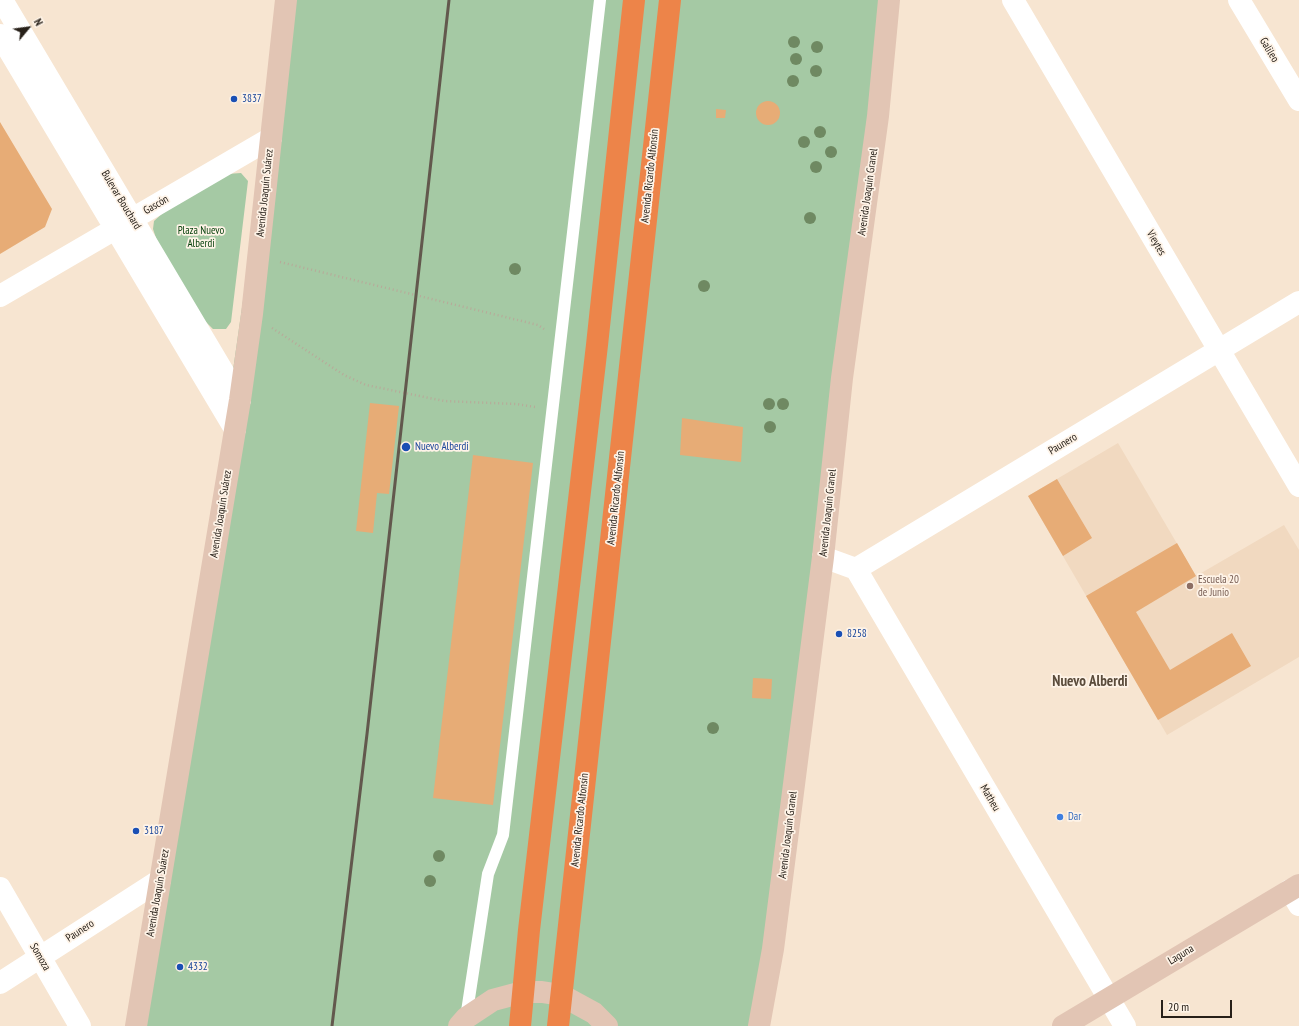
<!DOCTYPE html>
<meta charset="utf-8">
<style>
body{margin:0}
#map{position:relative;width:1299px;height:1026px;overflow:hidden;background:#f7e5d1;font-family:"PT Sans Narrow",sans-serif}
canvas{display:block}
.north{position:absolute;left:8px;top:8px;width:40px;height:40px;-webkit-text-stroke:3px #fef3e7;paint-order:stroke;rotate:61deg;font-size:11px;font-weight:700;line-height:16px;text-align:center;color:#272019}
.north::after{content:'';display:block;margin:auto;width:14px;height:18px;background:#272019;clip-path:polygon(50% 0,100% 100%,50% 72%,0 100%)}
.scale{position:absolute;left:1161px;top:1000px;width:71px;height:18px;box-sizing:border-box;border:2px solid #272019;border-top:0;padding-left:5px;font-size:12px;line-height:14px;white-space:nowrap;color:#272019;-webkit-text-stroke:3px #fef3e7;paint-order:stroke}
</style>
<div id="map">
<canvas width="1299" height="1026"></canvas>
<div class="north">N</div>
<div class="scale">20 m</div>
</div>
<script>
const c = document.querySelector('canvas').getContext('2d');
c.lineJoin = 'round';
function fillPath(path, color) { c.fillStyle = color; c.fill(path, 'evenodd'); }
function strokePath(path, color, width, dash) { c.strokeStyle = color; c.lineWidth = width; c.lineCap = dash ? 'butt' : 'round'; c.setLineDash(dash || []); c.stroke(path); }
function drawText(font, color, halo, rows, align = 'center') {
  c.font = font + ' "PT Sans Narrow",sans-serif'; c.lineWidth = 3.5; c.setLineDash([]); c.textBaseline = 'middle'; c.strokeStyle = halo; c.fillStyle = color; for (const [text, x, y, turn = 0] of rows) {
    c.save(); c.translate(x, y); c.rotate((+turn || 0) * Math.PI / 180); c.textAlign = isNaN(turn) ? turn : align; if (halo) c.strokeText(text, 0, 0); c.fillText(text, 0, 0); c.restore();
  }
}
fillPath(new Path2D(`
 M1118,443L1196,576L1284,525L1299,550V657L1167,735L1028,496Z`), '#f1d9c0');
fillPath(new Path2D(`
 M286,0H889L759,1026H136L160,880Z
 M241,173L248,181L231,322L226,329H213L203,319L157,241L153,229L154,221L165,211L227,174Z`), '#a5c9a4');
fillPath(new Path2D(`
 M756 113a12 12 0 1 1 24 0a12 12 0 1 1-24 0Z
 M716,109L726,110L725,118H716Z
 M0,122L52,209L45,227L0,254Z
 M370,403L399,406L389,494L377,493L373,533L356,531Z
 M682,418L743,427L741,462L680,455Z
 M473,455L533,463L493,805L433,798Z
 M1057,479L1092,538L1063,556L1028,496Z
 M1177,543L1196,576L1136,612L1170,670L1232,633L1251,666L1158,720L1086,596Z
 M753,678L772,679L771,699L752,698Z`), '#e7ac76');
strokePath(new Path2D(`
 M280,262L538,325L544,329
 M272,328L344,375L366,385L444,401L516,404L535,407`), '#b8a999', 2.5, [1, 3]);
strokePath(new Path2D(`
 M466,1018L488,874L503,835L600,0`), '#fff', 12);
strokePath(new Path2D(`
 M2,0L240,400
 M1013,0L1299,486
 M1239,0L1299,100
 M0,35L235,429
 M0,296L271,138
 M823,557L856,569
 M856,569L1125,1026
 M856,569L1299,302
 M0,888L80,1026
 M1290,890L1299,905
 M0,983L160,880`), '#fff', 22);
strokePath(new Path2D(`
 M136,1026L240,400L252,314L286,0
 M459,1026L466,1018L493,1000L523,992H542L561,995L594,1013L607,1026
 M759,1026L773,949L823,557L842,378L878,116L889,0
 M1063,1026L1299,885`), '#e2c5b4', 22);
strokePath(new Path2D(`
 M520,1026L529,930L597,345L634,0
 M558,1026L670,0`), '#ed8449', 22);
strokePath(new Path2D(`
 M332,1026L367,734L449,0`), '#62584d', 3);
c.fillStyle = '#6f8962';
for (const [x, y] of [
 [794,42],
 [817,47],
 [796,59],
 [816,71],
 [793,81],
 [820,132],
 [804,142],
 [831,152],
 [816,167],
 [810,218],
 [515,269],
 [704,286],
 [769,404],
 [783,404],
 [770,427],
 [713,728],
 [439,856],
 [430,881]
]) { c.beginPath(); c.arc(x, y, 6, 0, 2 * Math.PI); c.fill(); }
for (const [x, y, r, color] of [
 [234,99,4,"#1a4fb4"],
 [406,447,5,"#1a4fb4"],
 [1190,586,4,"#8d6e63"],
 [839,634,4,"#1a4fb4"],
 [1060,817,4,"#3f7fe0"],
 [136,831,4,"#1a4fb4"],
 [180,967,4,"#1a4fb4"]
]) { const dot = new Path2D(); dot.arc(x, y, r, 0, 2 * Math.PI); c.fillStyle = color; c.fill(dot); strokePath(dot, '#fef3e7', 1.5); }
drawText('11px', '#272019', '#fef3e7', [
 ["Galileo",1269,50,59],
 ["Avenida Ricardo Alfonsín",650,176,-84],
 ["Avenida Joaquín Granel",868,192,-82],
 ["Avenida Joaquín Suárez",265,193,-84],
 ["Bulevar Bouchard",121,200,59],
 ["Gascón",156,205,-30],
 ["Vieytes",1156,243,60],
 ["Paunero",1063,444,-31],
 ["Avenida Ricardo Alfonsín",616,498,-84],
 ["Avenida Joaquín Granel",828,513,-84],
 ["Avenida Joaquín Suárez",221,514,-81],
 ["Matheu",990,798,60],
 ["Avenida Ricardo Alfonsín",580,820,-84],
 ["Avenida Joaquín Granel",788,835,-83],
 ["Avenida Joaquín Suárez",158,893,-80],
 ["Paunero",80,931,-33],
 ["Laguna",1181,955,-31],
 ["Somoza",40,957,60]
]);
drawText('11px', '#164399', '#fef3e7', [
 ["3837",242,99],
 ["Nuevo Alberdi",415,447],
 ["8258",847,634],
 ["3187",144,831],
 ["4332",188,967]
], 'left');
drawText('11px', '#003d07', '#fef3e7', [
 ["Plaza Nuevo",201,231],
 ["Alberdi",201,244]
]);
drawText('11px', '#785e54', '#fef3e7', [
 ["Escuela 20",1198,580],
 ["de Junio",1198,593]
], 'left');
drawText('11px', '#366cbe', '#fef3e7', [
 ["Dar",1068,817]
], 'left');
drawText('bold 15px', '#5b4c3c', '#fef3e7', [
 ["Nuevo Alberdi",1090,682]
]);
</script>
